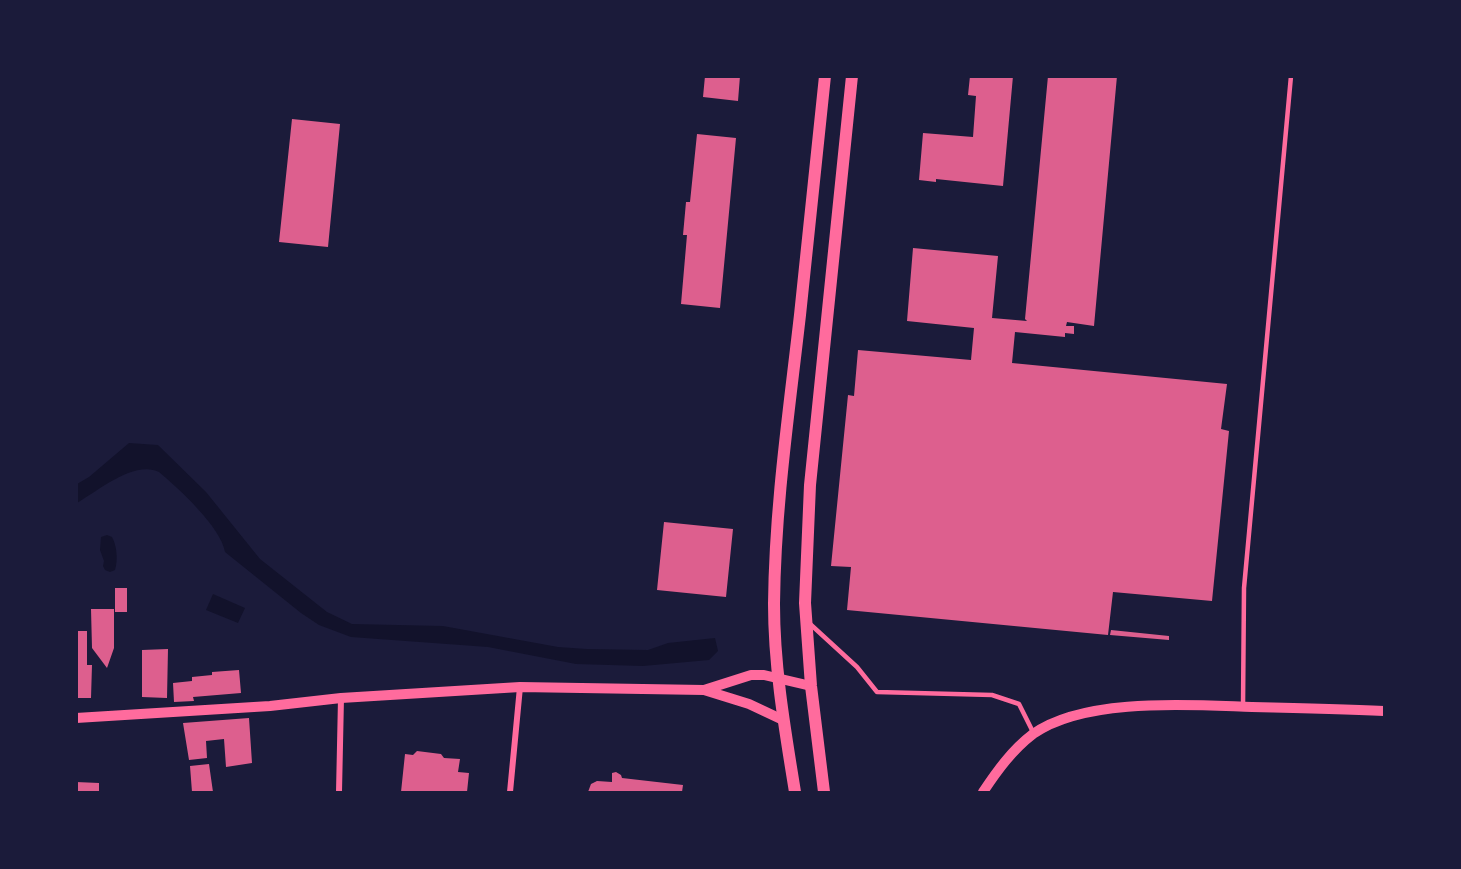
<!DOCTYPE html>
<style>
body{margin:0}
#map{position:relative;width:1461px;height:869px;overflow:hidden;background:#1b1b3a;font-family:"Public Sans",sans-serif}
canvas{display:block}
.frame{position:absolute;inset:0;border:78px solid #1b1b3a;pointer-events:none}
</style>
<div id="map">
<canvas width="1461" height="869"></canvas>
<div class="frame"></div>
</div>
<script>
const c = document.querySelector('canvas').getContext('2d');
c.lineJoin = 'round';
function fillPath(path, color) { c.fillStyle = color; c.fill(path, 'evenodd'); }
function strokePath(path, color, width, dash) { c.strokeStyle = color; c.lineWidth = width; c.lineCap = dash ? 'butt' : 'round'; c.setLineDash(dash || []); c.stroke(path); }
fillPath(new Path2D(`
 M129,443L158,445L206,492L260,559L327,612L352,624L443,626L558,647L587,649L648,650L668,643L715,638L718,651L709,660L643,666L576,664L488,647L351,637L319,625L301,613L225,552C221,527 178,488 159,472C134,460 98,491 77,503V484L89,477Z
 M107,535L112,537C117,546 118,560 115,570L110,572L105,570L103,566L104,561L100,550L101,537Z
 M213,594L245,608L238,623L206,610Z`), '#12122b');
fillPath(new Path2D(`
 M705,76H740L738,101L703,97Z
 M970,76H1013L1003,186L936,179V182L919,180L923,133L973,137L976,96L968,95Z
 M1048,76H1117L1094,326L1067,322L1066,326H1074V334L1065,333V337L1015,332L1012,363L1227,384L1221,429L1229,431L1212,601L1113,592L1108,635L847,610L851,567L831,566L848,395L854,396L858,350L971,360L974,328L907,321L913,248L998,256L992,318L1027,321L1025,319Z
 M292,119L340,124L328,247L279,242Z
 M697,134L736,138L720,308L681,304L687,235H683L686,202H690Z
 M664,522L733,529L726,597L657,590Z
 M115,588H127V612H115Z
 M91,609H114V648L107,668L92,648Z
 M1111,630L1169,636V640L1110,635Z
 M76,631H87V665H92L91,698H76Z
 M168,649L167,698L142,697V650Z
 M239,670L241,693L193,697L194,701L174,702L173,683L192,681V677L212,675V672Z
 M249,718L252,763L226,767L224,739L206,741L207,758L189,760L183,723Z
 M417,751L441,754L444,758L460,759L458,772L469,773L467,792H401L405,754L413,755Z
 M209,764L213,792H192L190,766Z
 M616,772L621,775L622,778L683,785L682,792H588L591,784L597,781L612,782V773Z
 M76,782L99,783V792H76Z`), '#dd5f8e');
strokePath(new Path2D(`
 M809,623L857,667L877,692L992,695L1019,704L1034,734
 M1243,707L1244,588L1291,76`), '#ff6b9d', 4.5);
strokePath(new Path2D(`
 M339,792L341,698
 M510,792L520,687`), '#ff6b9d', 6);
strokePath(new Path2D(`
 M704,690L751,675H764L811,686
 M76,718L270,706L341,698L520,687L704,690L749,704L783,720
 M983,792C997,771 1012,750 1033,734C1085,697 1190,705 1252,707C1296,708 1340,709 1384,711`), '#ff6b9d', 10);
strokePath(new Path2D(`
 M795,792C785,730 774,667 774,604C775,506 789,412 800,315C809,236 817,156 825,76
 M824,792L811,686L805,603L810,485L852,76`), '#ff6b9d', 12);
</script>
